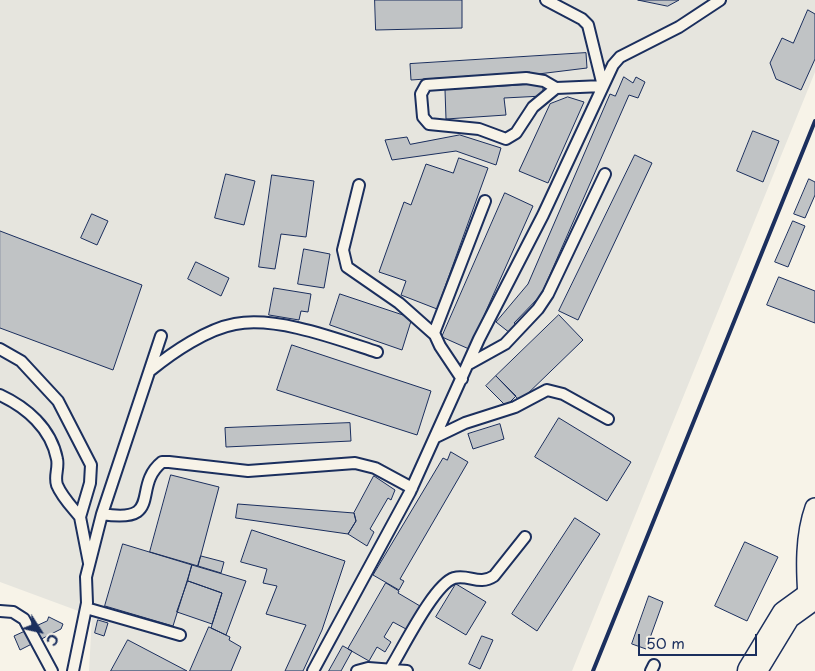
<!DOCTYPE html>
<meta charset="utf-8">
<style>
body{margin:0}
#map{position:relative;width:815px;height:671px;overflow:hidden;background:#f7f3e8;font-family:"Playpen Sans",sans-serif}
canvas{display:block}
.north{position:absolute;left:15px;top:606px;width:50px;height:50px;-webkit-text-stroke:4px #f7f3e8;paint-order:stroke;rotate:125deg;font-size:14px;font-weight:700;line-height:20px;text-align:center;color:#1b2f5e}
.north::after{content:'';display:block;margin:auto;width:18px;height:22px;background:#1b2f5e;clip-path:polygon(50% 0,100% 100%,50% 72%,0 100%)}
.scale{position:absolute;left:638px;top:634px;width:119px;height:22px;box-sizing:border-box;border:2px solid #1b2f5e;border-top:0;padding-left:6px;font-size:15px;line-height:18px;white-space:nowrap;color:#1b2f5e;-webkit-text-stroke:4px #f7f3e8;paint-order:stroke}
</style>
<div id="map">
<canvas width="815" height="671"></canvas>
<div class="north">С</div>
<div class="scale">50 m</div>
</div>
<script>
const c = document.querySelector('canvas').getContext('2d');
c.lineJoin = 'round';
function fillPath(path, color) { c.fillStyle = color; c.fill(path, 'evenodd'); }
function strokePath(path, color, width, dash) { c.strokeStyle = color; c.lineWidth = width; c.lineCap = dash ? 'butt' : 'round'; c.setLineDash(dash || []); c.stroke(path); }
fillPath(new Path2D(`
 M0,0H815V72L572,671H89L92,616L0,582Z`), '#e6e5de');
const building = new Path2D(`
 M375,0H462V28L376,30Z
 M638,0H679L668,6Z
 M808,10L815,14V59L801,90L776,79L770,63L782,38L793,43Z
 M586,53L587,68L530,75V72L411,80L410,64Z
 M624,77L633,83L636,77L645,82L638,98L629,95L541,295L514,323L517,325L510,333L496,322L528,284L610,94L615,96Z
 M543,84V96L504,98L506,115L446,119L445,90Z
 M568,97L584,102L548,183L519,171L550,104Z
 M753,131L779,141L763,182L737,171Z
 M460,135L501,148L496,165L456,151L392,160L385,140L407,137L410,144Z
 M635,155L652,163L578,320L559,311Z
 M459,158L488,168L437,309L401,295L406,281L379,272L404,202L411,205L426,164L453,173Z
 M226,174L255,181L244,225L215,218Z
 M272,175L314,181L306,237L281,234L275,269L259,267Z
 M809,179L815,182V195L805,218L794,214Z
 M505,193L533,206L469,349L442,337Z
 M92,214L108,221L97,245L81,238Z
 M793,221L805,226L788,267L775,262Z
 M0,231L142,285L113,370L0,328Z
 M304,249L330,254L324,288L298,284Z
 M196,262L229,278L221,296L188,279Z
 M779,277L815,291V323L767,305Z
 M274,288L311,294L308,312L301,311L299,320L269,315Z
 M340,294L412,318L402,350L330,325Z
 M559,315L583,340L520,401L496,376Z
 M292,345L431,391L417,435L277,390Z
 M496,376L516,396L506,406L486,386Z
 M559,418L631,462L607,501L535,457Z
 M350,423L351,441L226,447L225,428Z
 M500,424L504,439L473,449L468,434Z
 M451,452L468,462L400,579L404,581L399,590L373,575L443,458L447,460Z
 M171,475L219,487L198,566L150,552Z
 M374,476L395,490L391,500L388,498L370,529L374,532L367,546L348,534L356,521L354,513Z
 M238,504L354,513L356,521L348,534L236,518Z
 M575,518L600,534L537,631L512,614Z
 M252,530L345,561L322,630L303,671H285L306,625L266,614L277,586L263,583L267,569L241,562Z
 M745,542L778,557L747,621L715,606Z
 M123,544L192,565L173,626L105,606Z
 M201,556L224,562L221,573L198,566Z
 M192,565L246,581L226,635L211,628L222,593L188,581Z
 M188,581L222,593L212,624L177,612Z
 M386,583L399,591L398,593L420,606L406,629L393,622L384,637L391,642L385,652L377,647L369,661L348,649Z
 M456,584L486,602L466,635L436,617Z
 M649,596L663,602L646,649L632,644Z
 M49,617L63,624L61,629L20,650L14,636L47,621Z
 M98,620L108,623L104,636L95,633Z
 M209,627L230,637L229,640L241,647L231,671H190Z
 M482,636L493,640L480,669L469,664Z
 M128,640L187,671H111Z
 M343,646L352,651L341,671H329Z`);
fillPath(building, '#c0c3c5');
strokePath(building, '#1b2f5e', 1);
const lane = new Path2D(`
 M546,0L582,19L588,25L603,86L556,88L544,81L526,78L426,85L421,94L423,117L429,124L479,129L506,139L516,133L533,107L556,88
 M359,185L343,250L347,267L399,303L435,335
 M0,349L21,361L58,401L91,465L90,483L80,517L89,563
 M469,364L505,344L538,309L548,294L605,174
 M151,370C173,352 207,329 235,324C277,316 337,339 377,352
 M462,379L440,346L434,333L485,201
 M0,395C26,407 51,428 57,459C59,468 54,476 57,485C62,497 72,507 80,517
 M436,437L465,423L515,407L547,390L563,394L608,419
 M102,514C165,524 131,487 162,462H169L248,471L355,463L375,468L412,488
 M86,608L180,635
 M0,611L13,612L24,619L52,671
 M390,669C402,650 434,584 454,578C469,574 479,586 494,576L525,537
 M73,671L87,603L86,577L102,514L161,336
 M313,671L410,492L479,339L543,215L613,65L620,57L679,27L720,0
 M357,671L368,668L407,671
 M651,671L654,665`);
const street = new Path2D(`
 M808,597C806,568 805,536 815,508`);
const secondary = new Path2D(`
 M752,671L786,615L815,594`);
strokePath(lane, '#1b2f5e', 14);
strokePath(street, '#1b2f5e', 22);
strokePath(secondary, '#1b2f5e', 31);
strokePath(lane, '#f7f3e8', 10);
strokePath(street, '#f7f3e8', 19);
strokePath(secondary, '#f7f3e8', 28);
strokePath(new Path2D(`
 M593,671L815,121`), '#1b2f5e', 4);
</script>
